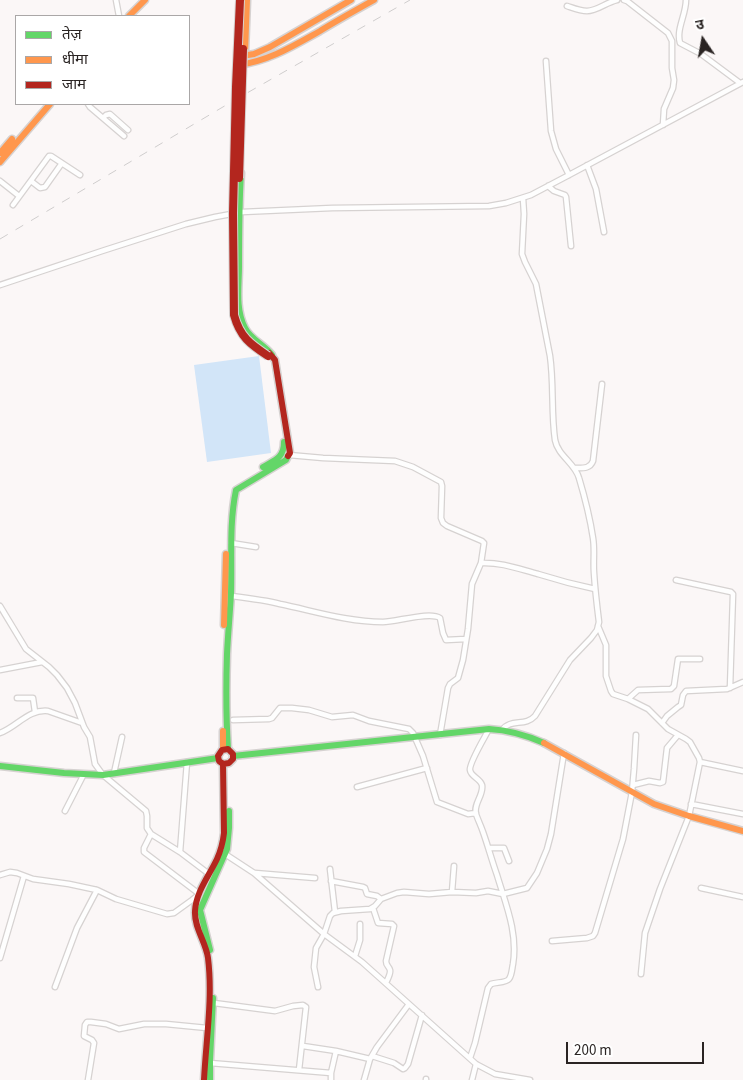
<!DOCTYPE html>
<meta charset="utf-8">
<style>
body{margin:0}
#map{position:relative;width:743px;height:1080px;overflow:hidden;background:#fbf7f7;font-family:"Source Sans 3","Noto Sans Devanagari",sans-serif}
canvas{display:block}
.legend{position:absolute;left:15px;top:15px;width:175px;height:90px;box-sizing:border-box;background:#fff;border:1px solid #aaa7a7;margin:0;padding:6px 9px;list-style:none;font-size:15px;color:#2a2423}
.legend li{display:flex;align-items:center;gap:10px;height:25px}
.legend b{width:25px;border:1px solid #aaa7a7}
.north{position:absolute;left:678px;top:15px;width:50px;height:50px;-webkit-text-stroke:4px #fff;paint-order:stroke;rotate:348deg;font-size:14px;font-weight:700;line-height:20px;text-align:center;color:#2a2423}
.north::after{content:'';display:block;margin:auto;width:18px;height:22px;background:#2a2423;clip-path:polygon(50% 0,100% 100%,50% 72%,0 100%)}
.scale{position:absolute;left:566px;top:1042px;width:138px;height:22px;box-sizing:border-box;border:2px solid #2a2423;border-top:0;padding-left:6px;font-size:15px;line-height:18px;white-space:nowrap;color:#2a2423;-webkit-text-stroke:4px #fff;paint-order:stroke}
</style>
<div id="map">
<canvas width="743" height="1080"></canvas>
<ul class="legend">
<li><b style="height:6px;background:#63d668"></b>तेज़</li>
<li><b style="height:6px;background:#ff974d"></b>धीमा</li>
<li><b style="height:6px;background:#b3261e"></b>जाम</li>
</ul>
<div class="north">उ</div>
<div class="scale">200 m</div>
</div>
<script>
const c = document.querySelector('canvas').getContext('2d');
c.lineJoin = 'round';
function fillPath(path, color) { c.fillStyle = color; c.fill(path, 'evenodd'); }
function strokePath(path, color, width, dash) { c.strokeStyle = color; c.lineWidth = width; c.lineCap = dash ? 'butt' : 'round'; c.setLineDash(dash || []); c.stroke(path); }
fillPath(new Path2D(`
 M259,356L271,453L207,462L194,365Z`), '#d2e5f8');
const street = new Path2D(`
 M116,0L119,16
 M624,0L627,1L668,33L672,41V68L674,80L673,88L664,109L663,125
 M686,0C686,15 676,29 680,43L701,54L740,83
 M567,6C573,8 580,11 587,11C597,11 607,2 617,0
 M546,61L551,131L556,149L569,175
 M88,104L90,107L124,136
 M103,118L106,115L110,114L128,130
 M587,165L596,189L604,232
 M0,181L19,196
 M31,181L40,188L45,187L62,163
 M548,186L554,191L565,195L566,197L571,246
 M13,205L49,156H51L80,175
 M0,285L102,251L186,224L215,217L242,212L332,208L489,206L506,203L531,195L569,175L743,82
 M289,455L323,458L395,461L413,467L441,482L442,486L441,518L443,523L447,526L482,541L484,543L481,563L472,584L468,629L463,660L458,678L450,684L448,688L440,735
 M574,468C583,468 590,469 593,461L602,384
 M231,543L256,547
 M481,563C501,562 519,569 538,574C557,580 576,585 595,589
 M676,580L731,592L733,594L730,688
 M231,596C247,598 264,600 280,604C314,611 348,622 383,622C396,622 430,611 440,618L443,633L446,640L466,639
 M0,606L26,649L49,667L57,675L67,688L75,703L84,727L90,737L95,764L103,775L146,811L147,816V828L151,834L180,852L209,874
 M598,626L606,645V676L611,691L613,694L628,699L648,709L668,729L686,739L690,742L699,758L700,762L689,816L660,889L645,933L641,974
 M0,670L42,662
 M17,698H33L35,712
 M628,699L638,690L671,689L674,686L678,659H700
 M233,720L269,719L272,718L280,708H292L309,710L332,717L353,715L369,721L409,729L413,733L423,756L437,802L468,814L476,813
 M662,723L667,716L678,707L681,705L683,695L686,691L727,689L743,682
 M502,730C511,718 525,727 535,716L570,660L591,638L597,630L599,622C597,606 595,589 594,573C593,561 595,550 593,538C590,518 585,498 579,478C575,463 558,456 555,440C551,412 554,384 550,356L536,284L525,262L522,254L524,214L523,198
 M0,733C17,727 28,709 48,711L82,723
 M700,762L743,771
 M114,773L122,737
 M633,785L649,781L660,783L663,782L667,748L678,735
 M357,787L427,768
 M691,804L743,814
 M65,811L84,774
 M489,848H504L509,861
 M180,852L187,762
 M225,854L254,873L324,934L362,962L476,1064L495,1074L530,1080
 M330,869L335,912
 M255,873L315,878
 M0,875L10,872L17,873L33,879L69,884L97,890L116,899L167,914L174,913L192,900L197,896L198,893L144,852V848L151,834
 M331,881L363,887L365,888L367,894L377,896L381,899
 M701,888L743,897
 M452,892L454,866
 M373,908L378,923L392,924L394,926L386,961C386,966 389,966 390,970C391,974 387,980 386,983
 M552,941L587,938L593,936L595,933L623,839L632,792L634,769L636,735
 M355,956L360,940V924
 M0,958L24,876
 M55,987L77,928L97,890
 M318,987L314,967L316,948L324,934L330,916L333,913L341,911L370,909L375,906L381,899L397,893L404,892L429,894L452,892L476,893L488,891L503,894L527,888L537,873L547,849L551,834L564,753
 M214,1003L275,1011L293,1006L303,1005L306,1007L299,1070
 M303,1046L336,1051L370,1059
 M372,1056L394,1063L403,1069L405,1068L408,1064L422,1015
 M470,1058L475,1043L488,988L491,984C497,982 506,983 509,979C512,975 512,968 513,964C518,933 506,905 497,875C492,861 488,846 483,832C481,826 478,820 476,814C473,804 484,795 482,785C480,778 471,777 470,770C469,763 485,737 489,729
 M210,1063L331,1073
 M88,1080L94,1043L92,1040L84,1036L85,1025L87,1022H91L106,1024L119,1029L144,1024H166L207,1028
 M331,1080V1073L336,1051
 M364,1080L370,1059L377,1047L409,1004
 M426,1080V1079
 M472,1080L476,1064`);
const fast = new Path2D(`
 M241,173C239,204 239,235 239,266C239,286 235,309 245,328C251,340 264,344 272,355
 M263,467C275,460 284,458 284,442
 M228,749C226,717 226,685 227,654C228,633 230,613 231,593C232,558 229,524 236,490L286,460L288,456
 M233,756L489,729C508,730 526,735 544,743
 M0,766L64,773L103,775L218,758
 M210,950L200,910L227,849L229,828V811
 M210,1080V1060L213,998`);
const slow = new Path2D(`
 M129,16L145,0
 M245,53L247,0
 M242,56L254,54L270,47L351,0
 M238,65C269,61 293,46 320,31C338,20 356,10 374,0
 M0,153L12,139
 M0,162L50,104
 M224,625L226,554
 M223,731V749
 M544,743L654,804L689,816L743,831`);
const jam = new Path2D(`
 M269,353L275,360L290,453L288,456
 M204,1080C206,1040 213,998 208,958C206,942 194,928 195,911C196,892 209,876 217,859C221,850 223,842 224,833L223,764L219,761L218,756L222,750L228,749L233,754V759L229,763L223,764`);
strokePath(street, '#d6d2d1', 7);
strokePath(fast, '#d6d2d1', 9);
strokePath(slow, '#d6d2d1', 9);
strokePath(jam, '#d6d2d1', 9);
strokePath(street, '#fefefe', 4.5);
strokePath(fast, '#63d668', 6);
strokePath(slow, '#ff974d', 6);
strokePath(jam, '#b3261e', 6);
strokePath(new Path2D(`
 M0,239L233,101L410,0`), '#cfcdcd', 1, [9, 9]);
const jamBridge = new Path2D(`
 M240,0L236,87L233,213L234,315C240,337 250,344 268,356
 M239,178L243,49`);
strokePath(jamBridge, '#d6d2d1', 10, []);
strokePath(jamBridge, '#b3261e', 8);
</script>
